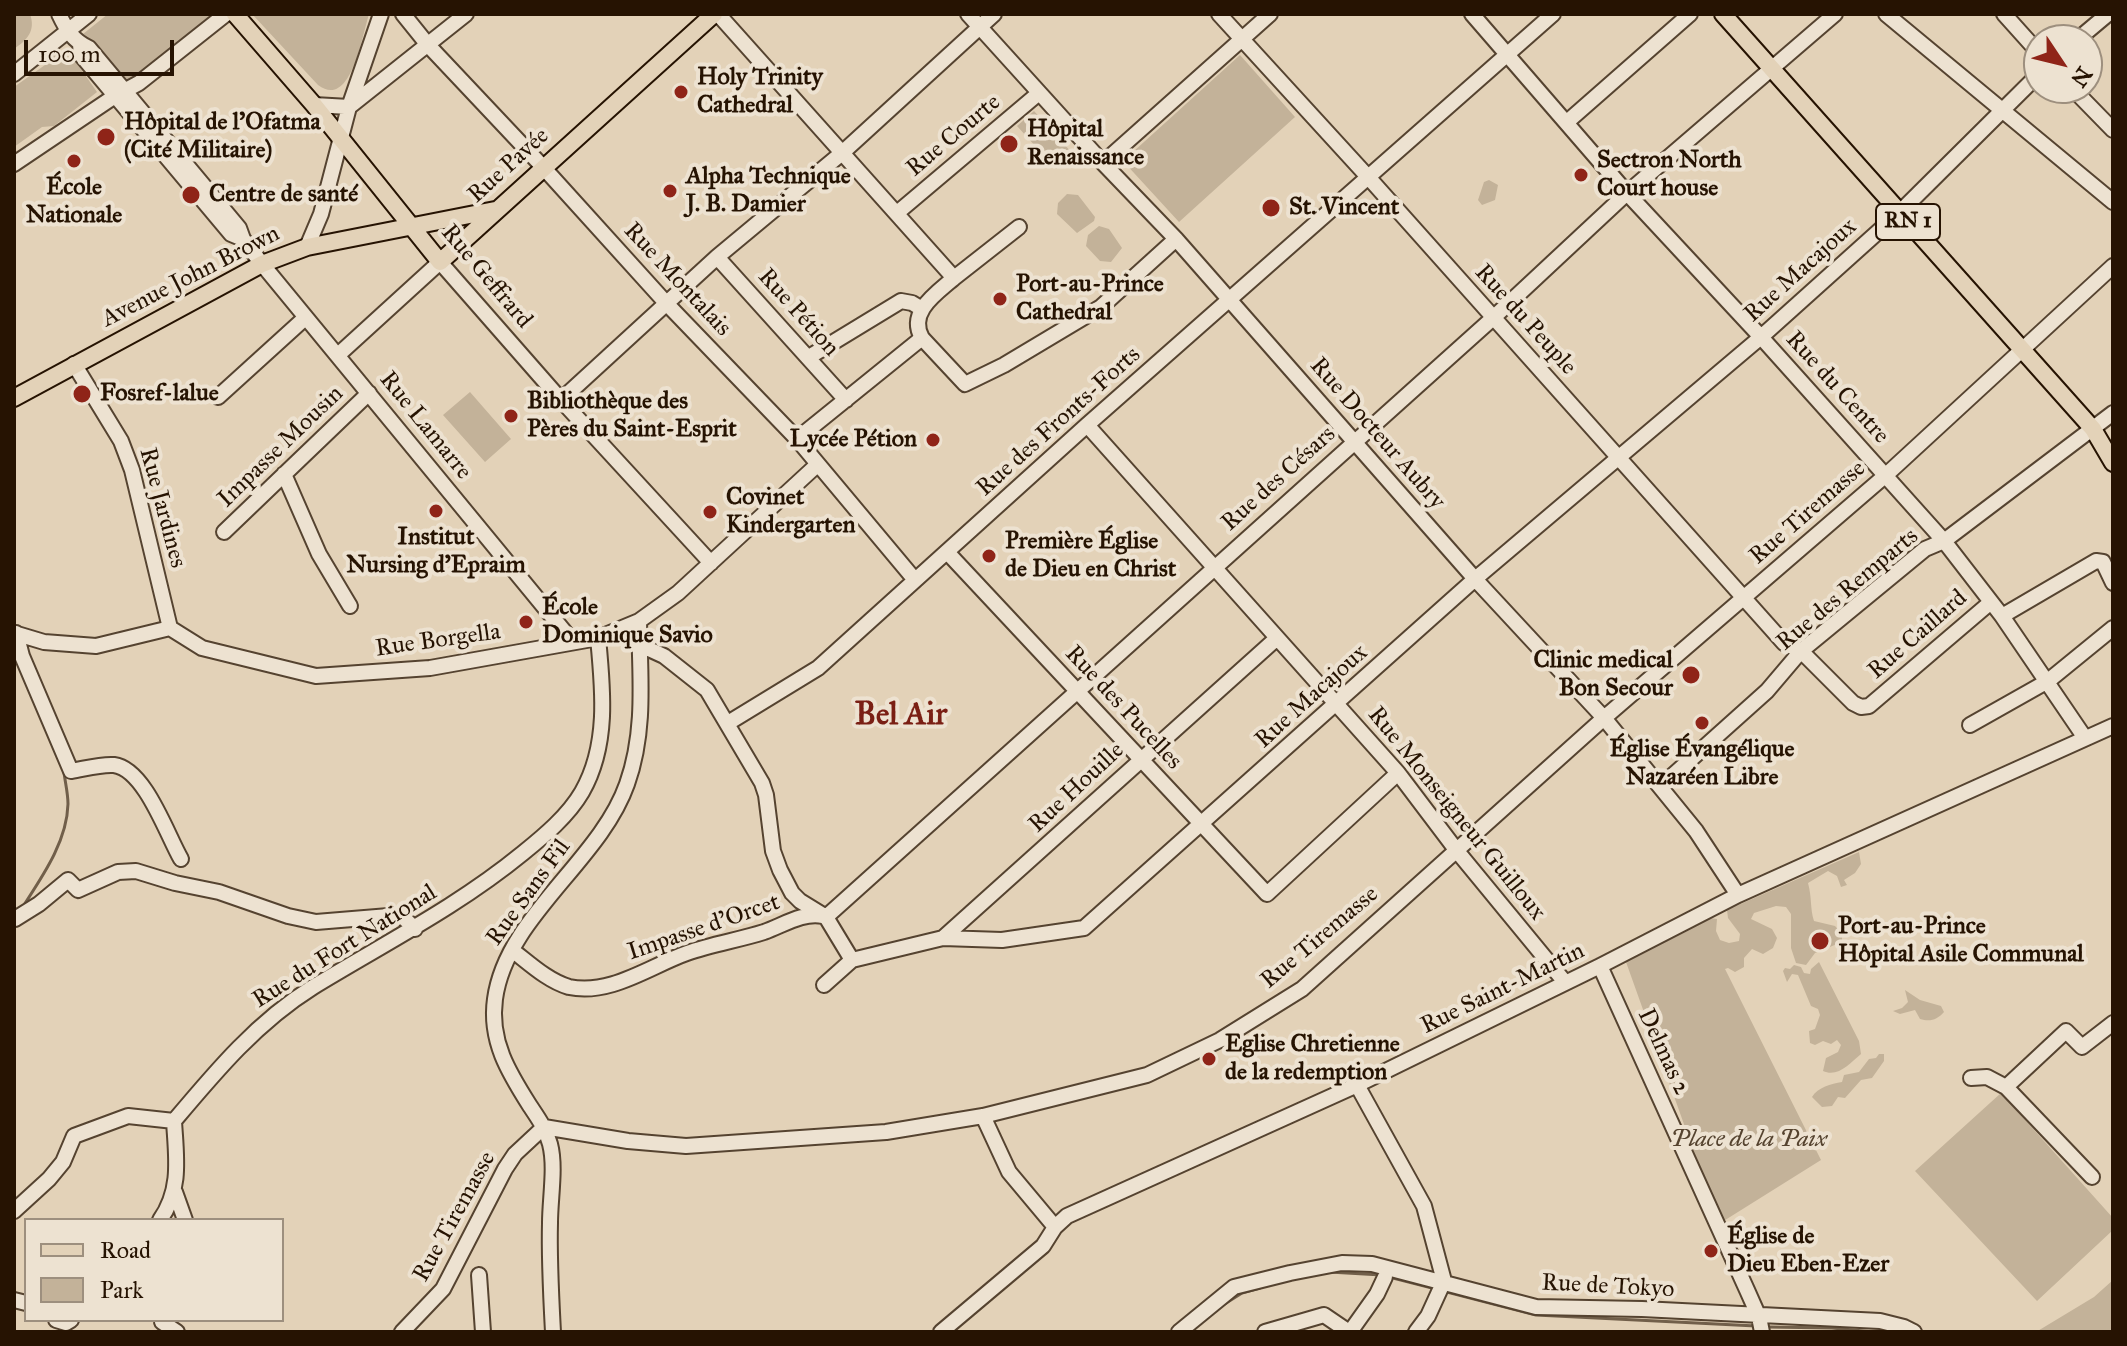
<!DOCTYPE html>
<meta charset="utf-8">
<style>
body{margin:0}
#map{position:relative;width:2127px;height:1346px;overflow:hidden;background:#e3d2b8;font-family:"IM FELL Great Primer",serif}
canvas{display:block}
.frame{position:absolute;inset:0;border:16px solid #261302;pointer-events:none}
.legend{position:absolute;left:24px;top:1218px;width:260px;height:104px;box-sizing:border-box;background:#ede2d1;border:2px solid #9d8f7e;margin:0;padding:10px 14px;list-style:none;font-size:24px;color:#261302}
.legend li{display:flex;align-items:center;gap:16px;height:40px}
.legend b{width:40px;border:2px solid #9d8f7e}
.north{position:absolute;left:2023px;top:24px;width:80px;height:80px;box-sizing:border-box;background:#ede2d1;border:2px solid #9d8f7e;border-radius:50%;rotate:125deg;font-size:22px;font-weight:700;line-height:32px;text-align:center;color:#261302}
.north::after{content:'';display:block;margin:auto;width:28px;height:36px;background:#8f2418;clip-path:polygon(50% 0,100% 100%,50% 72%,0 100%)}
.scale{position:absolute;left:24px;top:40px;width:150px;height:36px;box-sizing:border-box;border:4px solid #261302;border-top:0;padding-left:10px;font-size:24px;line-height:28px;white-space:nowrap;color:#261302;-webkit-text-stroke:6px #ede2d1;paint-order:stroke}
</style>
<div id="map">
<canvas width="2127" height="1346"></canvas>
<div class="frame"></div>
<ul class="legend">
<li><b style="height:10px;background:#e3d2b8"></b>Road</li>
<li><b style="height:22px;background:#c3b299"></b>Park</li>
</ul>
<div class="north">N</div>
<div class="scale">100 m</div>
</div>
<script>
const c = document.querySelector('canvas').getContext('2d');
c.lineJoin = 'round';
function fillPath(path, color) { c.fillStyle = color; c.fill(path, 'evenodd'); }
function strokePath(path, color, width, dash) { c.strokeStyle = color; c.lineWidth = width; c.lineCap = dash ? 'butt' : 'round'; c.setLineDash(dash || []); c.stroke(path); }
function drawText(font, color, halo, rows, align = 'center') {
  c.font = font + ' "IM FELL Great Primer",serif'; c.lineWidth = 8; c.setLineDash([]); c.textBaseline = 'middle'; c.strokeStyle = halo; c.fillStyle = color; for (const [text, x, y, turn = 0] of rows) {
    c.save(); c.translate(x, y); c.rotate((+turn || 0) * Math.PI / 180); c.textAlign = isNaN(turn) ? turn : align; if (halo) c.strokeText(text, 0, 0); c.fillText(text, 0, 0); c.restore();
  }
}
fillPath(new Path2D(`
 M14,14H30C36,31 27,40 14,49Z
 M108,14H216L222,21L121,87L86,42L83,34Z
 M252,14H369C362,36 351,110 318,85Z
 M58,49L76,62L97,92L54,126L42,127L14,147V87L45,65Z
 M1240,55L1295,117L1179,222L1123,161Z
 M1034,111L1073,154L1056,169L1017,126Z
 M1489,180L1498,185L1495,200L1482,205L1478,200L1484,182Z
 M1067,194L1078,195L1095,217L1094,221L1077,233L1057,214L1058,203Z
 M1099,226L1109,229L1122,248L1111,262L1100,261L1086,246L1088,235Z
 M470,392L511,439L485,462L443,415Z
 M1859,852L1861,864L1855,873L1844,880L1847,885L1841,887L1837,876L1828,871L1808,883C1812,897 1810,909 1814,921L1835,926L1842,934V942L1815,953L1806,965L1796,963L1791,948V914L1786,907L1776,906L1754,913L1751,919L1772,929L1777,938L1773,948L1763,954L1752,949L1744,958V967L1735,972L1728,968L1725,969L1821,1160L1722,1222L1700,1169L1621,948L1698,917L1701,923L1710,918L1717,919L1716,931L1720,940L1729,943L1739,941L1740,934L1728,918L1727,910Z
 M1819,962L1859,1041L1861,1054C1850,1063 1838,1078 1823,1071L1826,1058L1838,1052L1841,1045L1837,1040L1831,1044L1823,1041L1815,1045L1810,1043L1809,1031L1815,1029L1820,1015L1818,1009L1811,1006L1798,975L1792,974L1787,982L1783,971L1785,968L1790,969L1794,965L1801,967L1804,973L1810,974L1811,969Z
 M1905,990L1920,1000L1941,1006L1944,1012C1937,1020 1930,1022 1920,1019L1915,1010L1900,1014L1893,1011L1902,1008L1908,1002Z
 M1879,1054H1884V1061L1872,1078L1861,1080L1845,1098L1838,1097L1832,1106L1822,1107L1812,1097C1818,1087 1831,1084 1842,1082L1844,1075L1859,1072L1869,1059L1876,1058Z
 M2001,1093L2113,1218V1230L2037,1301L1915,1171Z
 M2113,1280V1332H2036L2094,1297Z`), '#c3b299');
strokePath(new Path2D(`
 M22,908C42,877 67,842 68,804C68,793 65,782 64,772
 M1329,1272L1382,1275
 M1389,1277L1436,1289
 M1443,1291L1536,1315L1756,1326
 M1223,1305L1242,1293L1260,1288
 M1768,1327L1832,1328L1874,1332`), '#715f4a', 3);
const minor = new Path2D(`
 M59,14C66,29 73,41 89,48L239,228L243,239L262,264L573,642
 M403,14L428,45L543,167L667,304L797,439L915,580
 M718,14L954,278C937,293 907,312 922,338L797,439
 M968,14L1103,163L1176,239L1475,579L1604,718L1696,831L1738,895
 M1219,14L1369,178L1784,643L1801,651L1853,703L1861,707L1869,706L1991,602
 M1472,14L1627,193L1761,337L1944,541L2002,616L2085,738
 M1886,14L2113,202
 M2004,14L2039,53
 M2077,40L2108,14
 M80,44L81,55L231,234L243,239
 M14,74L89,14
 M2072,88L2113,130
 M314,105L349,107L466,14
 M1567,122L1690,14
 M1103,163L1270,14
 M14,164L115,96L139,83L226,14
 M897,213L1039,93
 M307,247L321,214L349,107L381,14
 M717,257L846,400
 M954,278L1019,227
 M922,338L965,384L1004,365L1101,307L1176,239
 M338,355L440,262L561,400L711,563
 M809,357L901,301L912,303L922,309
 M74,364L121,441L132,470L170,628
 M218,397L305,318
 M561,400L717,257L842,153L994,14
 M1087,425L1398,773L1457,851L1564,981
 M284,474L319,554L350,606
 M224,532L369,393
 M947,552L1267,894L1398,773
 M2002,616L2096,561L2103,562L2113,583
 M14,633L44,642L96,646L170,628L202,648L316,676L430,668L598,638L639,621L678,593L817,465
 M16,633L22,656L71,771C84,769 100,764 114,765C145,769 167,835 181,859
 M640,645L664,656L707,690L762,783L766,795L773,851L780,870L792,893L800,901L826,917L852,960L943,938L1002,940L1084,928L1475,579L1761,337L1899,213L2039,74
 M728,723L818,668L1087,425L1553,14
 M1970,725L2048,681L2113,628
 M1661,786L1767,691L1801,651L1925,549L1944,541L2113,413
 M826,917L1493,318L1627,193L1835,14
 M15,919L39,904L68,880L78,890L118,872L136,871L175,883L219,892L288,916L316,922L401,915L415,929
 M943,938L1277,638
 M512,950C529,963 548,981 569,987C610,996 650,966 687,953C712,944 739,940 764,932C784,925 802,912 823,916
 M1600,966L1747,1290L1759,1317L1762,1332
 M824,985L852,960
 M1971,1078L1987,1077L2006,1087L2092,1177
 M1357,1085L1424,1206L1444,1281L1428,1316L1416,1332
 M2006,1087L2066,1031L2082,1047L2113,1023
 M983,1116L1009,1172L1055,1227
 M175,1192L185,1220
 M14,1211L49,1179L63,1162L74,1136L128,1116L174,1121C216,1071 257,1022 313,987C385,943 457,907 523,853C544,836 568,816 582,792C609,745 603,689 598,638
 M160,1220C182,1189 176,1156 174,1121
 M479,1275L483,1332
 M14,1300L26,1303
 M56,1320L66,1323L71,1320
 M162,1322L177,1332
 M402,1332L443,1289L505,1169L515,1154L544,1127L628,1141L686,1146L886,1132L983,1116L1147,1075L1220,1040L1302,989L1604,718L1886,475L2113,266
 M553,1332C551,1295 549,1259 550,1223C550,1198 556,1167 550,1144C546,1129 538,1118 530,1106C509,1073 489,1041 495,999C506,917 600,861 627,784C646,731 640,676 639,621
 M941,1332L1043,1246L1055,1227L1067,1216L1357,1085L1600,966L1738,895L2113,726
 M1179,1332L1234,1287L1290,1273L1342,1263L1372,1264L1536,1307L1642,1309L1880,1321L1904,1327L1914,1332
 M1265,1332L1324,1315L1349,1332
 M1350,1332L1377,1294L1385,1277`);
const major = new Path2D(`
 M235,14L314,105L440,262L714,14
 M1723,14L2093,429L2113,463
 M14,398L262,264L307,247L495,210`);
strokePath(minor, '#554330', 18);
strokePath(major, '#261302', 20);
strokePath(minor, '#ede2d1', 14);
strokePath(major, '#e3d2b8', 16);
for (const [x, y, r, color] of [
 [681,92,8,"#8f2418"],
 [106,137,10,"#8f2418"],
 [1009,144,10,"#8f2418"],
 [74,161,8,"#8f2418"],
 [1581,175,8,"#8f2418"],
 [670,191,8,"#8f2418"],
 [191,195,10,"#8f2418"],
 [1271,208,10,"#8f2418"],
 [1000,299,8,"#8f2418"],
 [82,394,10,"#8f2418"],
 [511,416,8,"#8f2418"],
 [933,440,8,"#8f2418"],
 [436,511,8,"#8f2418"],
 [710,512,8,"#8f2418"],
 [989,556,8,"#8f2418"],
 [526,622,8,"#8f2418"],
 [1691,675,10,"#8f2418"],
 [1702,723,8,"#8f2418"],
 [1820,941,10,"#8f2418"],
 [1209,1059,8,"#8f2418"],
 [1711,1251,8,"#8f2418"]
]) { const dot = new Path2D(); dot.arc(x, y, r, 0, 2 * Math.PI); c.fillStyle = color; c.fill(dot); strokePath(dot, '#ede2d1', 3); }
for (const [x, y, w] of [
 [1908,222,64]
]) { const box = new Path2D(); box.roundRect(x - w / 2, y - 18, w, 36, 6); c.fillStyle = '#ede2d1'; c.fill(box); strokePath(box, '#261302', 2); }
drawText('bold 22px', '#261302', null, [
 ["RN 1",1908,222]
]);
drawText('bold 24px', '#261302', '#ede2d1', [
 ["Holy Trinity",697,78],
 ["Cathedral",697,106],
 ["Hôpital de l'Ofatma",124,123],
 ["(Cité Militaire)",124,151],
 ["Hôpital",1027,130],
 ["Renaissance",1027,158],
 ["Sectron North",1597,161],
 ["Court house",1597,189],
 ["Alpha Technique",686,177],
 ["J. B. Damier",686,205],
 ["École",74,188,"center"],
 ["Nationale",74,216,"center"],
 ["Centre de santé",209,195],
 ["St. Vincent",1289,208],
 ["Port-au-Prince",1016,285],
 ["Cathedral",1016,313],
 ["Fosref-lalue",100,394],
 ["Bibliothèque des",527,402],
 ["Pères du Saint-Esprit",527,430],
 ["Lycée Pétion",917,440,"right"],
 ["Covinet",726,498],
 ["Kindergarten",726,526],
 ["Institut",436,538,"center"],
 ["Nursing d'Epraim",436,566,"center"],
 ["Première Église",1005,542],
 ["de Dieu en Christ",1005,570],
 ["École",542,608],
 ["Dominique Savio",542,636],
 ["Clinic medical",1673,661,"right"],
 ["Bon Secour",1673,689,"right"],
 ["Église Évangélique",1702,750,"center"],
 ["Nazaréen Libre",1702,778,"center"],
 ["Port-au-Prince",1838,927],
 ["Hôpital Asile Communal",1838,955],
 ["Eglise Chretienne",1225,1045],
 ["de la redemption",1225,1073],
 ["Église de",1727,1237],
 ["Dieu Eben-Ezer",1727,1265]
], 'left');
drawText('24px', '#261302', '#ede2d1', [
 ["Rue Courte",954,136,-40],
 ["Rue Pavée",509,166,-42],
 ["Rue Macajoux",1801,271,-42],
 ["Avenue John Brown",191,277,-27],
 ["Rue Geffrard",486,277,50],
 ["Rue Montalais",677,280,47],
 ["Rue Pétion",798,313,48],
 ["Rue du Peuple",1525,320,48],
 ["Rue du Centre",1837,388,48],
 ["Rue des Fronts-Forts",1059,422,-42],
 ["Rue Lamarre",425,426,51],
 ["Rue Docteur Aubry",1377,434,49],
 ["Impasse Mousin",281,447,-44],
 ["Rue des Césars",1279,479,-42],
 ["Rue Jardines",162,508,75],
 ["Rue Tiremasse",1808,513,-41],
 ["Rue des Remparts",1848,590,-40],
 ["Rue Caillard",1918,635,-41],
 ["Rue Borgella",438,641,-8],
 ["Rue Macajoux",1312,697,-42],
 ["Rue des Pucelles",1123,708,47],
 ["Rue Houille",1077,788,-43],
 ["Rue Monseigneur Guilloux",1456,814,51],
 ["Rue Sans Fil",529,893,-54],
 ["Impasse d'Orcet",704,928,-19],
 ["Rue Tiremasse",1320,938,-40],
 ["Rue du Fort National",345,947,-32],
 ["Rue Saint-Martin",1503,989,-26],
 ["Delmas 2",1663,1052,65],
 ["Rue Tiremasse",455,1217,-61],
 ["Rue de Tokyo",1608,1287,3]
]);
drawText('italic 24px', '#55432f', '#ede2d1', [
 ["Place de la Paix",1749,1140]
]);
drawText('bold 32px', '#7a1f14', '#ede2d1', [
 ["Bel Air",901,716]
]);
</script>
